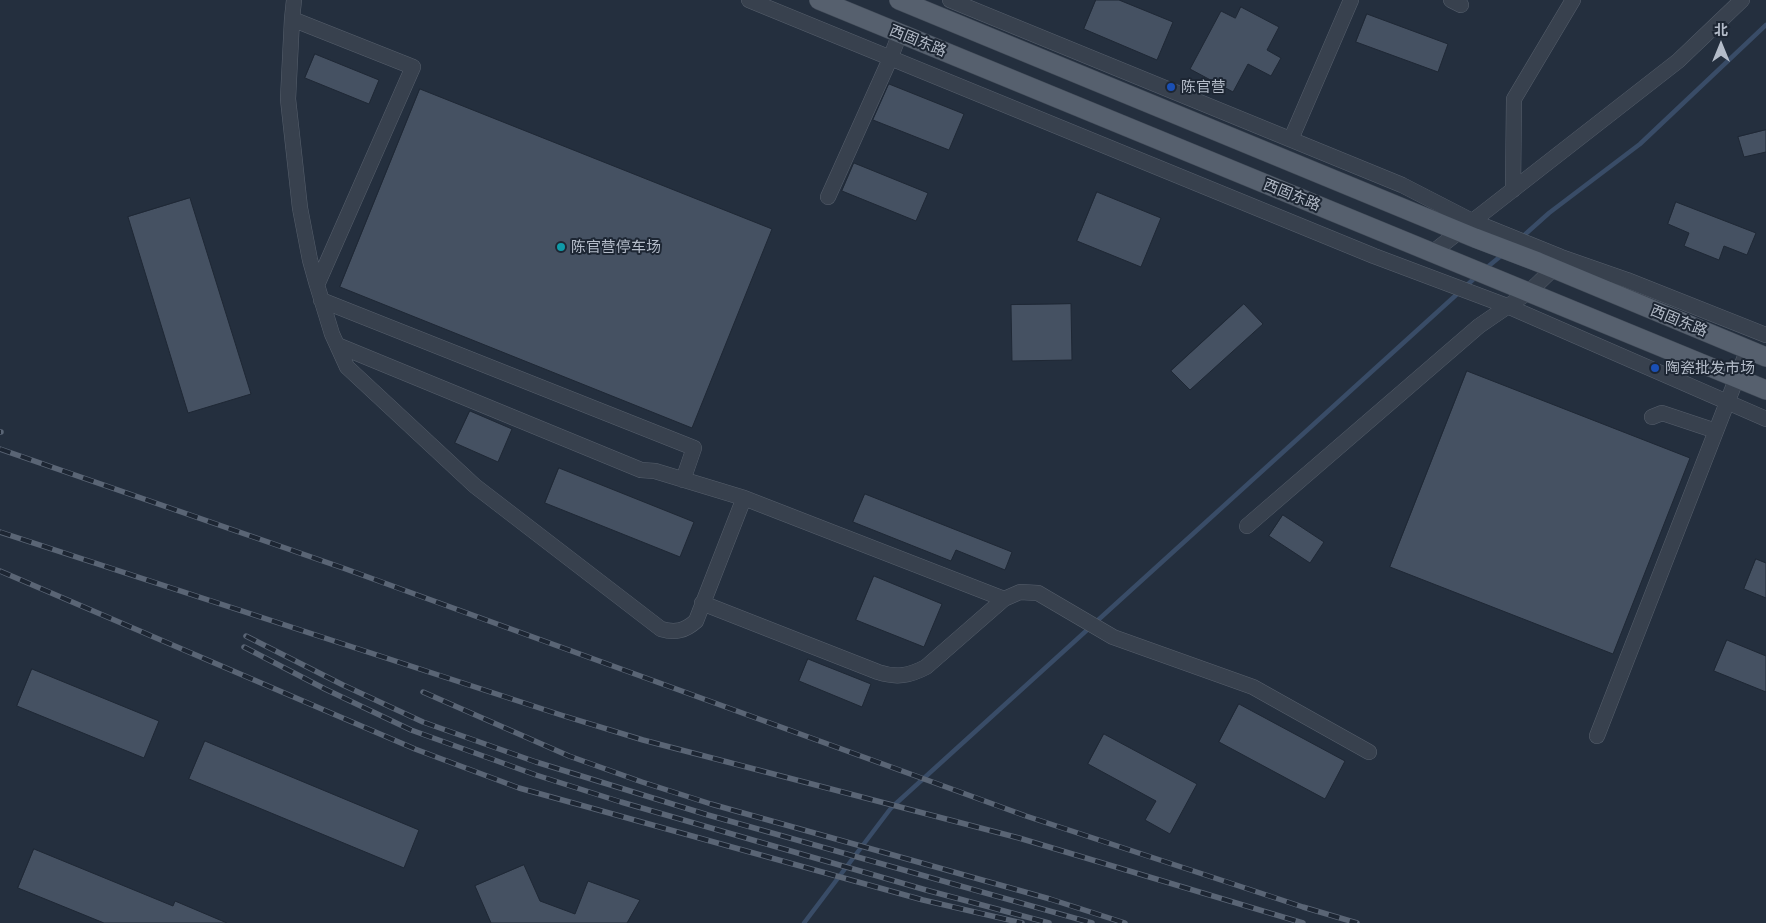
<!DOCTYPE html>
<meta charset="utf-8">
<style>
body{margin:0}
#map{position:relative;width:1766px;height:923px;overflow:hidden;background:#242f3e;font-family:Lato,"Noto Sans SC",sans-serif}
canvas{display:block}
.north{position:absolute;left:1696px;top:20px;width:50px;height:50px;-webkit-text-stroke:4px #1d2633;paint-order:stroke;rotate:0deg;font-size:14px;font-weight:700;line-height:20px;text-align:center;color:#b4bcc9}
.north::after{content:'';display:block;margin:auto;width:18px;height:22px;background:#b4bcc9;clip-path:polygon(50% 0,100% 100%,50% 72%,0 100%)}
</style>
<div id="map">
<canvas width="1766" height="923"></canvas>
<div class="north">北</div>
</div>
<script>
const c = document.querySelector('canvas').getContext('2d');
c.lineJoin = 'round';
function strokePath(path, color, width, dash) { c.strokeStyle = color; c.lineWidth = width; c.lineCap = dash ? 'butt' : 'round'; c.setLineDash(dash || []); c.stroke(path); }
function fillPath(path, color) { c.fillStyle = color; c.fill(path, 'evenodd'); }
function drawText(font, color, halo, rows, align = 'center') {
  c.font = font + ' Lato,"Noto Sans SC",sans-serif'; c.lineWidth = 4; c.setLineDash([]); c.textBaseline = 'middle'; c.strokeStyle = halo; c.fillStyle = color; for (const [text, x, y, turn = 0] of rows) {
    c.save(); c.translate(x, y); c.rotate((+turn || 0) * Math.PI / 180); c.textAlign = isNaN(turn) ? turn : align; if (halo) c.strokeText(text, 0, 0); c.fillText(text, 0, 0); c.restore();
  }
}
strokePath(new Path2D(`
 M1521,238L1549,213L1640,144L1766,25
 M1485,269L1502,255
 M804,923L891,808L1477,276`), '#394c67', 4.5);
const building = new Path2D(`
 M1096,0H1119L1173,22L1157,60L1084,29Z
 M1241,7L1279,27L1267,50L1281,58L1271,76L1248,64L1233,92L1190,69L1221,11L1235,18Z
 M1367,14L1448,44L1438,72L1356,42Z
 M315,54L379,80L369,104L305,78Z
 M889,84L964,114L949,150L873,120Z
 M420,89L772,229L692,428L340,287Z
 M1766,130V152L1744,157L1738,137Z
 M854,163L928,193L916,221L842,191Z
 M1097,192L1161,218L1141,267L1077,241Z
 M190,198L251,394L188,413L128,217Z
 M1676,202L1756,233L1747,255L1724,246L1719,260L1684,246L1689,233L1668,224Z
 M1071,304L1072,360L1012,361L1011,305Z
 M1244,304L1263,324L1190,390L1171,371Z
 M1467,371L1690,458L1613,654L1390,567Z
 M470,411L512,429L498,462L455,443Z
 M559,468L694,522L680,557L545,503Z
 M865,494L1012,552L1005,570L956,550L951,561L853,522Z
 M1283,515L1324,542L1310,563L1269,536Z
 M1756,559L1766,563V598L1744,589Z
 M874,576L942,604L924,647L856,620Z
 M1727,640L1766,656V692L1714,671Z
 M808,659L871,684L862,707L799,681Z
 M32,669L159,721L144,758L17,706Z
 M1239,704L1345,761L1325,799L1219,742Z
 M1104,734L1197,784L1170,834L1145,820L1156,801L1088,764Z
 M205,741L419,830L404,868L189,779Z
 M34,849L173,906L175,901L227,923H104L18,888Z
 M524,865L540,901L575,914L588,881L640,900L627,923H491L475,886Z`);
fillPath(building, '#455162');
strokePath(building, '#1f2835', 1);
const minor = new Path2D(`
 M294,0L292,19L413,67L317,285L332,334L347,367L475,486L661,629C675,633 685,631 696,621L744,498L1004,599
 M749,0L1374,256L1507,306L1766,419
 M950,0L1402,185L1472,221L1561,257L1627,280L1766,335
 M1451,0L1461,5
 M292,19L288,99L300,208L310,260L317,285
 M1291,139L1351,0
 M1513,190L1514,99L1573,0
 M828,197L890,59L900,33
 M1433,252L1678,61L1742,0
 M321,300L694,448L683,480
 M337,345L641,470L655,471L744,498
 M1652,417L1662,413L1716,431
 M1247,526L1479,326L1530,291L1553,269
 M702,603L878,672C896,678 909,676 926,667L1004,599L1020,592L1038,593L1113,637L1253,687L1369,752
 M1597,736L1748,349`);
const major = new Path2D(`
 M819,0L1766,390
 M899,0L1475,238L1538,262L1766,357`);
strokePath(minor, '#565f6c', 16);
strokePath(major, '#414a57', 20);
strokePath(minor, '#38414e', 15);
strokePath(major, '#56606e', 19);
const rail = new Path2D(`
 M0,432H1
 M0,449L343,568L1026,816L1303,907L1357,923
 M0,532L561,715L643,740L1019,838L1303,923
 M0,571L415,749L519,788L923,900L1022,923
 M246,636L343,685L423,722L536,762L708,815L1092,923
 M244,647L325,689L411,730L536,775L621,802L926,890L1049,923
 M423,692L569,756L642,782L711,804L1050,899L1125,923`);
strokePath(rail, '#5a6575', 5.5);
strokePath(rail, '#1d2633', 4, [11]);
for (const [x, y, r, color] of [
 [1171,87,5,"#1a4fb4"],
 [561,247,5,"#0f9aa8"],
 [1655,368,5,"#1a4fb4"]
]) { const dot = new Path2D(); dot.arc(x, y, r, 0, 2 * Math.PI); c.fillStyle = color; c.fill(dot); strokePath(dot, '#1d2633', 2); }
drawText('15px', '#b4bcc9', '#1d2633', [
 ["西固东路",918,41,22],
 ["西固东路",1292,195,22],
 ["西固东路",1679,321,22]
]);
drawText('15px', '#b4bcc9', '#1d2633', [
 ["陈官营",1181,87],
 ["陈官营停车场",571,247],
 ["陶瓷批发市场",1665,368]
], 'left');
</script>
